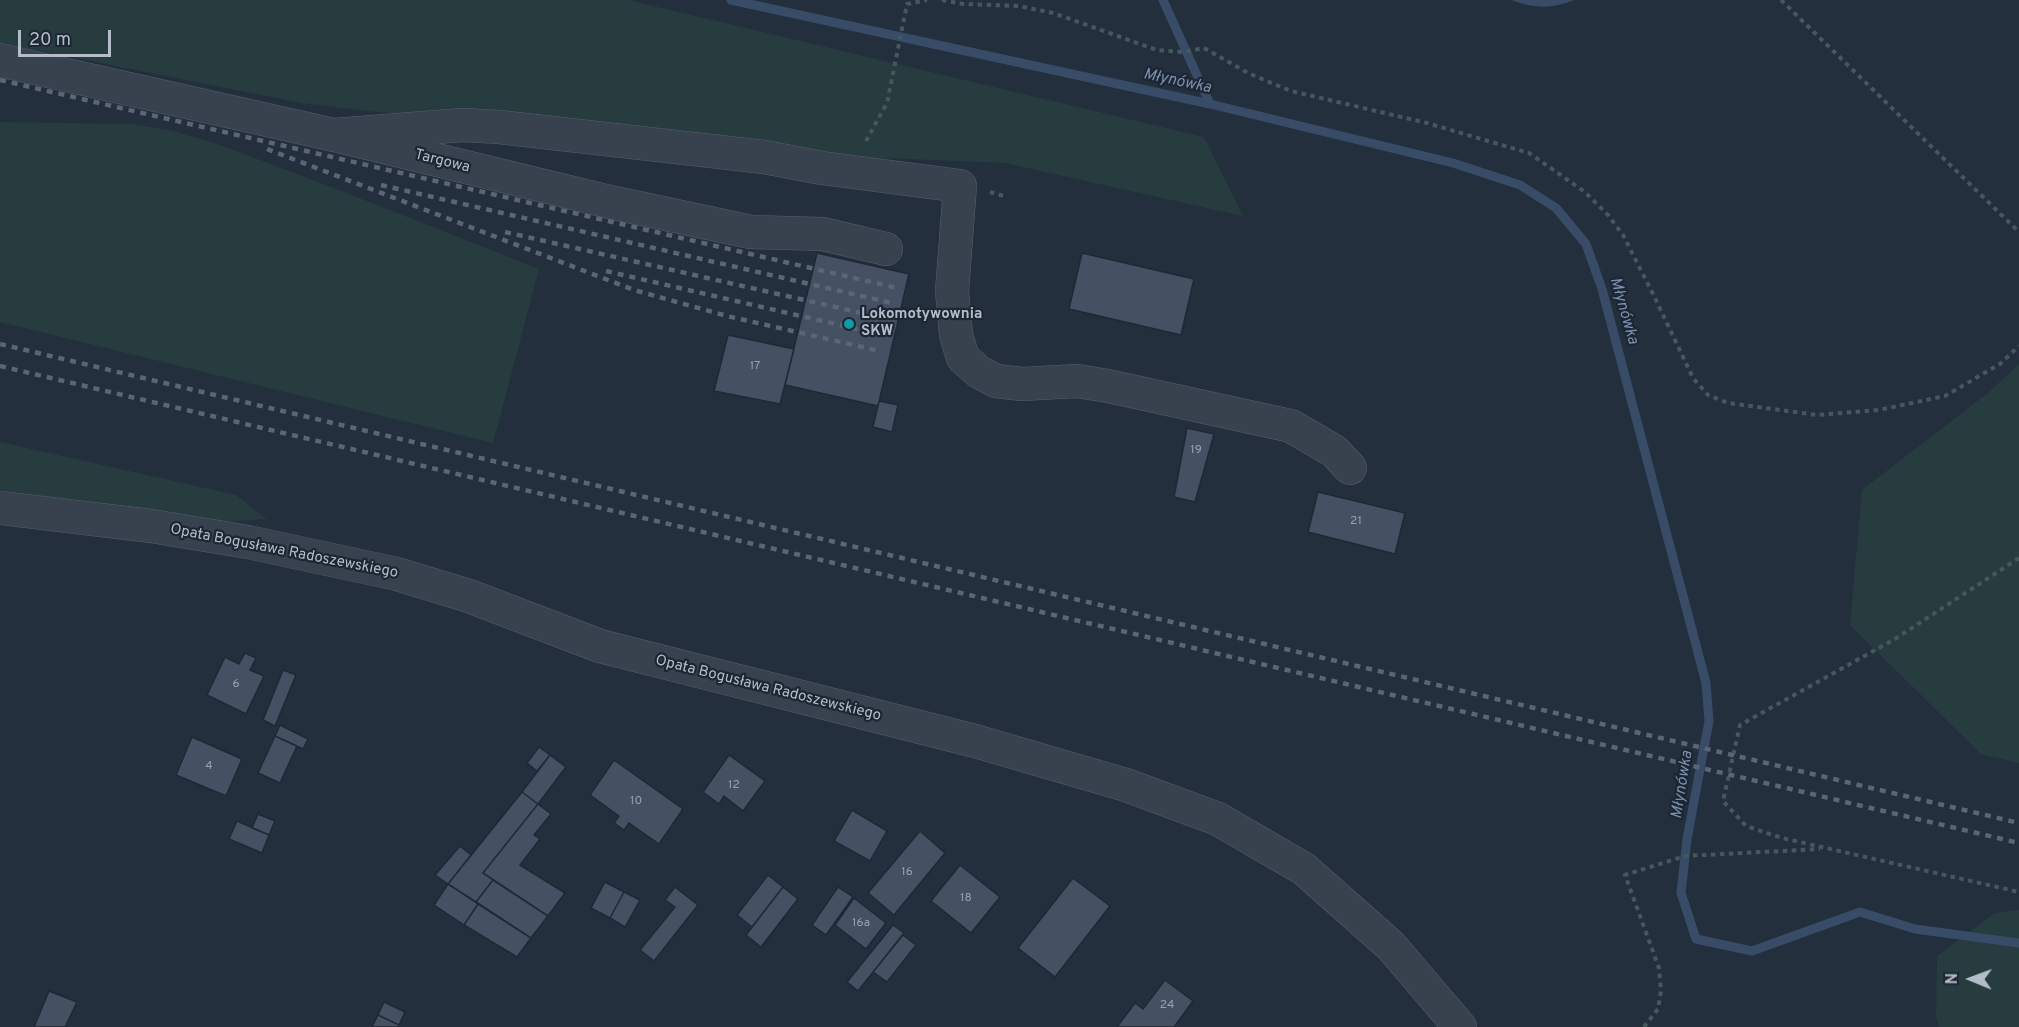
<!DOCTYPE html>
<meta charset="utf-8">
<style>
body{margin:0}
#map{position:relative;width:2019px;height:1027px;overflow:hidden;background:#242f3e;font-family:Overpass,sans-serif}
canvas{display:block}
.north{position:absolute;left:1941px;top:949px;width:60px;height:60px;-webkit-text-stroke:4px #1d2633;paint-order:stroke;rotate:271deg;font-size:16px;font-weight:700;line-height:24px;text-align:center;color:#b4bcc9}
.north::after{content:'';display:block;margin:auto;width:21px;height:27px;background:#b4bcc9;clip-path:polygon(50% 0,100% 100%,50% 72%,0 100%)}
.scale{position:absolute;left:18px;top:30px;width:93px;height:27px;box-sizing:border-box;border:3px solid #b4bcc9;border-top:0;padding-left:8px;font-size:18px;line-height:21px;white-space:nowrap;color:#b4bcc9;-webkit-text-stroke:4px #1d2633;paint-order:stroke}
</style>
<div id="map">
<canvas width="2019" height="1027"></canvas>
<div class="north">N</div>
<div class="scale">20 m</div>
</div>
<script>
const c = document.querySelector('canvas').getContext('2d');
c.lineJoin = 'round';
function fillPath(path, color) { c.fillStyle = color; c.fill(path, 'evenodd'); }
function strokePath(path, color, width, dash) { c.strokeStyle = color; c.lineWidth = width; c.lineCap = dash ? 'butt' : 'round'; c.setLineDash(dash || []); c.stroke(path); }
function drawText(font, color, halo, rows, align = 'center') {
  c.font = font + ' Overpass,sans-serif'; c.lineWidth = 4.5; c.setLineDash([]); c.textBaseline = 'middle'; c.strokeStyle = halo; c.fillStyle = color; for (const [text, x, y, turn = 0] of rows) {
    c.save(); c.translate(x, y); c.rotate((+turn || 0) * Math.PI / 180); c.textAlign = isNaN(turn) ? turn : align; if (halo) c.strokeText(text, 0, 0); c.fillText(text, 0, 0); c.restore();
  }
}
fillPath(new Path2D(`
 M0,0H628L1204,137L1243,216L1005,163L811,155L573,127L367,111L302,103L0,43Z
 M0,122L131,124L173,131L223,146L339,190L539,269L493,443L0,322Z
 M2019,364V763L1981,754L1850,625L1862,490L1989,392Z
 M0,442L236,495L267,519L200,523L0,490Z
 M2019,910V1027H1939L1936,1017L1937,956L1995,913Z`), '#263c3f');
fillPath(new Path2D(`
 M1512,0H1574C1553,9 1533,9 1512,0Z`), '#394c67');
strokePath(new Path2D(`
 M731,0L1210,104L1453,163L1520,185L1556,208L1586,244L1602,289L1706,683L1709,721L1687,839L1681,893L1696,939L1752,951L1860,912L1915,929L2019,943
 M1163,0L1210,104`), '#394c67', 9);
const building = new Path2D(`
 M817,253L909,274L878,406L785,385Z
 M1082,253L1194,279L1181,335L1069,309Z
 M728,335L794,349L780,404L714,391Z
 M879,401L898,405L892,432L873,427Z
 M1187,428L1214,434L1195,502L1174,497Z
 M1318,492L1405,513L1395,554L1308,532Z
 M245,653L256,658L250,670L264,676L246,714L207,695L225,657L239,664Z
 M283,670L296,675L275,726L263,720Z
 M280,725L308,739L303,749L275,736Z
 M275,736L297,746L280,783L258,773Z
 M192,737L242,759L226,796L176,775Z
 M539,747L550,755L537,771L527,763Z
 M550,755L566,767L538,804L522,792Z
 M729,755L765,781L743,811L724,796L719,804L703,792Z
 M614,760L683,809L659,844L629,823L624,830L614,823L619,816L590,795Z
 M522,792L538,804L483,873L493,880L476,902L448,884Z
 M538,804L551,814L534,835L540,839L520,865L565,893L548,916L483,873Z
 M852,810L887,831L870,861L834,841Z
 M258,814L275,821L269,835L252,828Z
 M237,821L269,835L262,853L229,839Z
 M920,831L945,853L894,915L868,893Z
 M460,846L471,855L448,884L435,875Z
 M960,865L1000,897L971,933L931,901Z
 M768,875L783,887L752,927L737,915Z
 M1073,878L1110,906L1055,977L1018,948Z
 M493,880L548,916L531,938L476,902Z
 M605,882L624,892L610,918L591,908Z
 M448,884L478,904L464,925L434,905Z
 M675,887L698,905L654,961L640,950L675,907L665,900Z
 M783,887L798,899L761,947L746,935Z
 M838,887L853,897L826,935L812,925Z
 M624,892L640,900L625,927L610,918Z
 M854,898L886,923L866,949L835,925Z
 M478,904L531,938L517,957L464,925Z
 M893,925L904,933L858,991L847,982Z
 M903,935L916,945L887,982L873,972Z
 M1165,980L1193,1001L1174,1027H1117L1135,1003L1143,1009Z
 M49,991L77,1002L65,1027H34Z
 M384,1002L405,1012L399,1025L378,1015Z
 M378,1015L399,1025L398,1027H372Z`);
fillPath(building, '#455162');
strokePath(building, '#1f2835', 1.5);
const minor = new Path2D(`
 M0,60L334,135L610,202L751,232L823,234L886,249
 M334,135L463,125L499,127L764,157L822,168L960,186L952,291L956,335L963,358L979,372L996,381L1022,384L1077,381L1108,386L1291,426L1334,451L1350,468
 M0,508L151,526L248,542L397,574L469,596L600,646L975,741L1126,785L1218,819L1304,869L1391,946L1460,1027`);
strokePath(minor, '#565f6c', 34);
strokePath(new Path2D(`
 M942,0L963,4L1019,6L1053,13L1157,50L1183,52L1204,48L1250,74L1291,91L1427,123L1529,153L1585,192L1608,215L1623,235L1653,294L1693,378L1708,395L1728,403L1817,415L1879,410L1945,396L2000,364L2019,346
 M1781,0L2019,232
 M866,141L887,103L907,4L927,0
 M990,192L1004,196
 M2019,558L1895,639L1740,725L1723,801L1746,826L1782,838L2019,892
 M1644,1027L1658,1009L1661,991L1659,968L1625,875L1685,856L1820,849`), '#44595c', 4, [4.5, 4.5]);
strokePath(minor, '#38414e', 33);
strokePath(new Path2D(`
 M0,80L897,288
 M267,149L634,290L727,316L880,351
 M381,185L892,303
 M505,232L888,319
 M606,271L883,335
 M0,344L2019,823
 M0,366L2019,843`), '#5a6575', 4.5, [6, 6]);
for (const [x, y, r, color] of [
 [849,324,6,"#0f9aa8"]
]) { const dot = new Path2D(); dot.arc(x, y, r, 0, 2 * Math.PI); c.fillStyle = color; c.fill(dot); strokePath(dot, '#1d2633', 2); }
drawText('12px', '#98a1af', null, [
 ["17",755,367],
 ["19",1196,451],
 ["21",1356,522],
 ["6",236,685],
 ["4",209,767],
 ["12",734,786],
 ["10",636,802],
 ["16",907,873],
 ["18",966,899],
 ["16a",861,924],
 ["24",1167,1006]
]);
drawText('15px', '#b4bcc9', '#1d2633', [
 ["Targowa",442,162,14],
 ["Opata Bogusława Radoszewskiego",284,552,11],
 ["Opata Bogusława Radoszewskiego",768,689,14]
]);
drawText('bold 15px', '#b4bcc9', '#1d2633', [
 ["Lokomotywownia",861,315],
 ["SKW",861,332]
], 'left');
drawText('italic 16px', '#7c92b1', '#1d2633', [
 ["Młynówka",1177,82,12],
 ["Młynówka",1623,311,74],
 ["Młynówka",1683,785,-81]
]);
</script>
